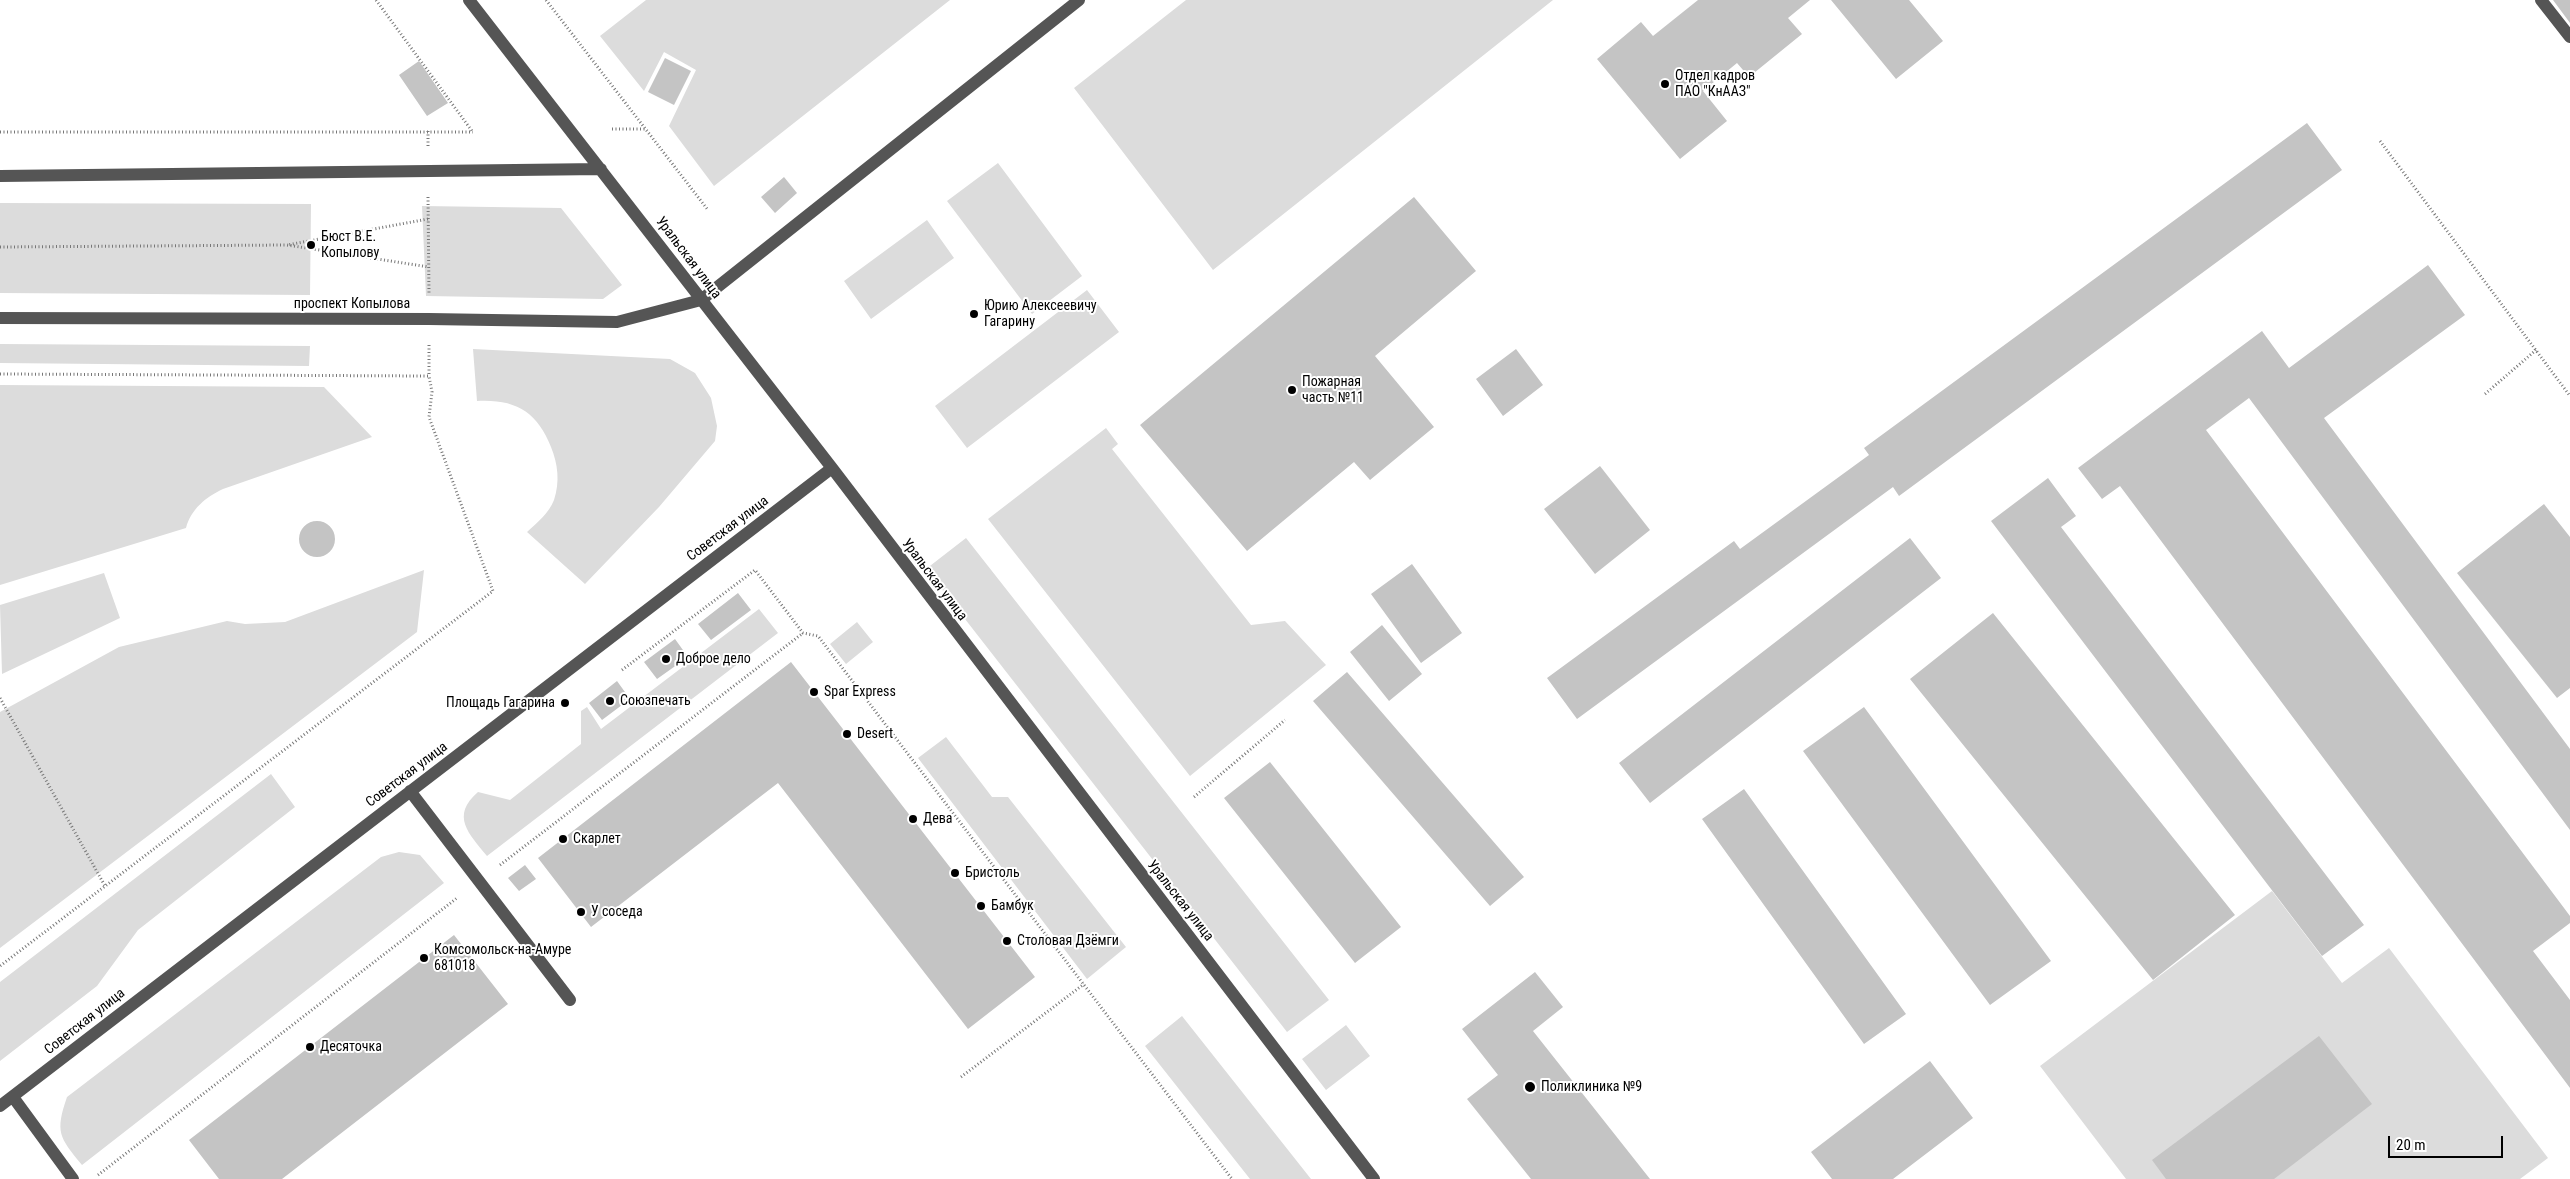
<!DOCTYPE html>
<meta charset="utf-8">
<style>
body{margin:0}
#map{position:relative;width:2570px;height:1179px;overflow:hidden;background:#fff;font-family:"Roboto Condensed",sans-serif}
canvas{display:block}
.scale{position:absolute;left:2388px;top:1136px;width:115px;height:22px;box-sizing:border-box;border:2px solid #000;border-top:0;padding-left:6px;font-size:15px;line-height:18px;white-space:nowrap;color:#000;-webkit-text-stroke:4px #fff;paint-order:stroke}
</style>
<div id="map">
<canvas width="2570" height="1179"></canvas>
<div class="scale">20 m</div>
</div>
<script>
const c = document.querySelector('canvas').getContext('2d');
c.lineJoin = 'round';
function fillPath(path, color) { c.fillStyle = color; c.fill(path, 'evenodd'); }
function strokePath(path, color, width, dash) { c.strokeStyle = color; c.lineWidth = width; c.lineCap = dash ? 'butt' : 'round'; c.setLineDash(dash || []); c.stroke(path); }
function drawText(font, color, halo, rows, align = 'center') {
  c.font = font + ' "Roboto Condensed",sans-serif'; c.lineWidth = 4; c.setLineDash([]); c.textBaseline = 'middle'; c.strokeStyle = halo; c.fillStyle = color; for (const [text, x, y, turn = 0] of rows) {
    c.save(); c.translate(x, y); c.rotate((+turn || 0) * Math.PI / 180); c.textAlign = isNaN(turn) ? turn : align; if (halo) c.strokeText(text, 0, 0); c.fillText(text, 0, 0); c.restore();
  }
}
fillPath(new Path2D(`
 M646,0H950L714,186L669,126L696,70L664,52L644,91L600,36Z
 M1186,0H1553L1213,270L1074,88Z
 M998,163L1082,276L1032,314L947,201Z
 M0,203L311,204L310,295L0,293Z
 M422,206L561,208L622,285L603,299L426,296Z
 M927,220L954,258L871,319L844,281Z
 M1087,290L1119,332L967,448L935,406Z
 M0,344L310,346L309,366L0,363Z
 M473,349L670,359L695,373L711,398L717,426L715,441L659,507L585,584L527,532C537,523 549,513 554,500C560,482 558,464 551,447C537,412 516,399 477,401Z
 M0,385L324,387L372,437L223,489C206,497 191,509 186,528L0,585Z
 M1106,428L1118,444L1112,449L1251,625L1285,621L1326,665L1190,776L988,519Z
 M966,538L1329,1000L1287,1032L926,569Z
 M424,570L417,632L0,948V712L119,647L227,621L245,624L285,622Z
 M104,573L120,618L2,674L0,605Z
 M759,609L778,633L487,856C469,834 450,816 478,792L510,800L581,744V711L587,707L601,729Z
 M857,622L873,642L846,664L830,644Z
 M946,737L992,797H1008L1126,947L1087,979L918,758Z
 M271,774L295,807L138,930L97,986L0,1061V982Z
 M399,852L420,855L444,883L82,1165C59,1137 55,1132 67,1097L381,857Z
 M2272,891L2342,983L2389,948L2548,1158L2520,1179H2126L2040,1066Z
 M1182,1016L1311,1179H1250L1145,1046Z
 M1346,1025L1370,1056L1326,1090L1302,1059Z`), '#dcdcdc');
fillPath(new Path2D(`
 M1698,0H1810L1788,18L1802,34L1749,77L1737,63L1703,91L1727,121L1680,159L1597,59L1641,22L1653,36Z
 M1831,0H1909L1943,41L1896,79Z
 M2553,0H2570V23Z
 M665,58L691,71L674,105L648,92Z
 M419,61L448,103L427,116L399,75Z
 M2307,123L2342,170L1899,496L1893,487L1577,719L1547,678L1734,541L1740,549L1869,455L1864,448Z
 M784,177L797,193L775,213L761,197Z
 M1414,197L1476,271L1375,356L1434,427L1370,480L1354,462L1247,551L1140,425Z
 M2428,265L2465,315L2324,418L2570,749V830L2249,398L2206,430L2570,916V923L2533,951L2570,1000V1088L2120,486L2102,499L2078,468L2262,331L2289,368Z
 M1516,349L1543,385L1503,416L1476,379Z
 M1600,466L1650,530L1595,574L1544,509Z
 M2048,478L2076,516L2061,527L2364,925L2322,956L1991,521Z
 M2544,504L2570,537V688L2557,698L2457,573Z
 M299 539a18 18 0 1 1 36 0a18 18 0 1 1-36 0Z
 M1910,538L1941,578L1650,803L1619,763Z
 M1412,564L1462,633L1421,663L1371,594Z
 M738,593L751,610L711,640L698,624Z
 M1993,613L2235,915L2153,980L1910,679Z
 M1382,625L1422,674L1389,701L1350,652Z
 M675,639L688,657L657,679L644,662Z
 M791,662L1035,977L968,1029L778,783L591,927L538,858Z
 M1347,672L1524,877L1490,906L1313,701Z
 M617,681L630,699L602,720L589,703Z
 M1864,707L2051,961L1990,1005L1803,751Z
 M1270,762L1401,927L1355,963L1224,798Z
 M1744,789L1906,1014L1864,1044L1702,819Z
 M525,865L536,879L519,891L508,878Z
 M454,935L508,1004L282,1179H219L189,1140Z
 M1535,972L1563,1007L1533,1031L1650,1179H1531L1467,1099L1498,1075L1462,1029Z
 M2319,1036L2372,1104L2274,1179H2166L2152,1160Z
 M1930,1061L1973,1118L1893,1179H1832L1811,1152Z`), '#c4c4c4');
strokePath(new Path2D(`
 M376,0L472,131
 M546,0L708,210
 M612,129H646
 M428,131V146
 M0,132H473
 M2380,141L2570,396
 M428,197L429,293
 M428,219L287,245L429,267
 M0,247L287,245
 M429,345V376
 M0,374L429,376L432,392L429,417L493,591L0,966
 M2485,394L2536,350
 M622,670L755,570L803,633L818,636L1232,1179
 M0,698L105,886
 M1194,797L1285,720
 M500,865L803,633
 M961,1077L1084,984
 M98,1175L457,898`), '#777', 3, [1, 2.5]);
strokePath(new Path2D(`
 M469,0L832,468L1374,1179
 M2541,0L2570,37
 M0,176L601,169
 M0,318L429,319L617,322L701,300L1079,0
 M410,791L570,1000
 M13,1097L73,1179
 M0,1106L832,468`), '#555', 12);
for (const [x, y, r, color] of [
 [1665,84,5,"#000"],
 [311,245,5,"#000"],
 [974,314,5,"#000"],
 [1292,390,5,"#000"],
 [666,659,5,"#000"],
 [814,692,5,"#000"],
 [610,701,5,"#000"],
 [565,703,5,"#000"],
 [847,734,5,"#000"],
 [913,819,5,"#000"],
 [563,839,5,"#000"],
 [955,873,5,"#000"],
 [981,906,5,"#000"],
 [581,912,5,"#000"],
 [1007,941,5,"#000"],
 [424,958,5,"#000"],
 [310,1047,5,"#000"],
 [1530,1087,6,"#000"]
]) { const dot = new Path2D(); dot.arc(x, y, r, 0, 2 * Math.PI); c.fillStyle = color; c.fill(dot); strokePath(dot, '#fff', 2); }
drawText('14px', '#000', '#fff', [
 ["Отдел кадров",1675,76],
 ["ПАО \"КнААЗ\"",1675,92],
 ["Бюст В.Е.",321,237],
 ["Копылову",321,253],
 ["Юрию Алексеевичу",984,306],
 ["Гагарину",984,322],
 ["Пожарная",1302,382],
 ["часть №11",1302,398],
 ["Доброе дело",676,659],
 ["Spar Express",824,692],
 ["Союзпечать",620,701],
 ["Площадь Гагарина",555,703,"right"],
 ["Desert",857,734],
 ["Дева",923,819],
 ["Скарлет",573,839],
 ["Бристоль",965,873],
 ["Бамбук",991,906],
 ["У соседа",591,912],
 ["Столовая Дзёмги",1017,941],
 ["Комсомольск-на-Амуре",434,950],
 ["681018",434,966],
 ["Десяточка",320,1047],
 ["Поликлиника №9",1541,1087]
], 'left');
drawText('14px', '#000', '#fff', [
 ["Уральская улица",688,258,53],
 ["проспект Копылова",352,304],
 ["Советская улица",728,529,-37],
 ["Уральская улица",934,580,53],
 ["Советская улица",407,775,-37],
 ["Уральская улица",1180,901,52],
 ["Советская улица",85,1022,-38]
]);
</script>
